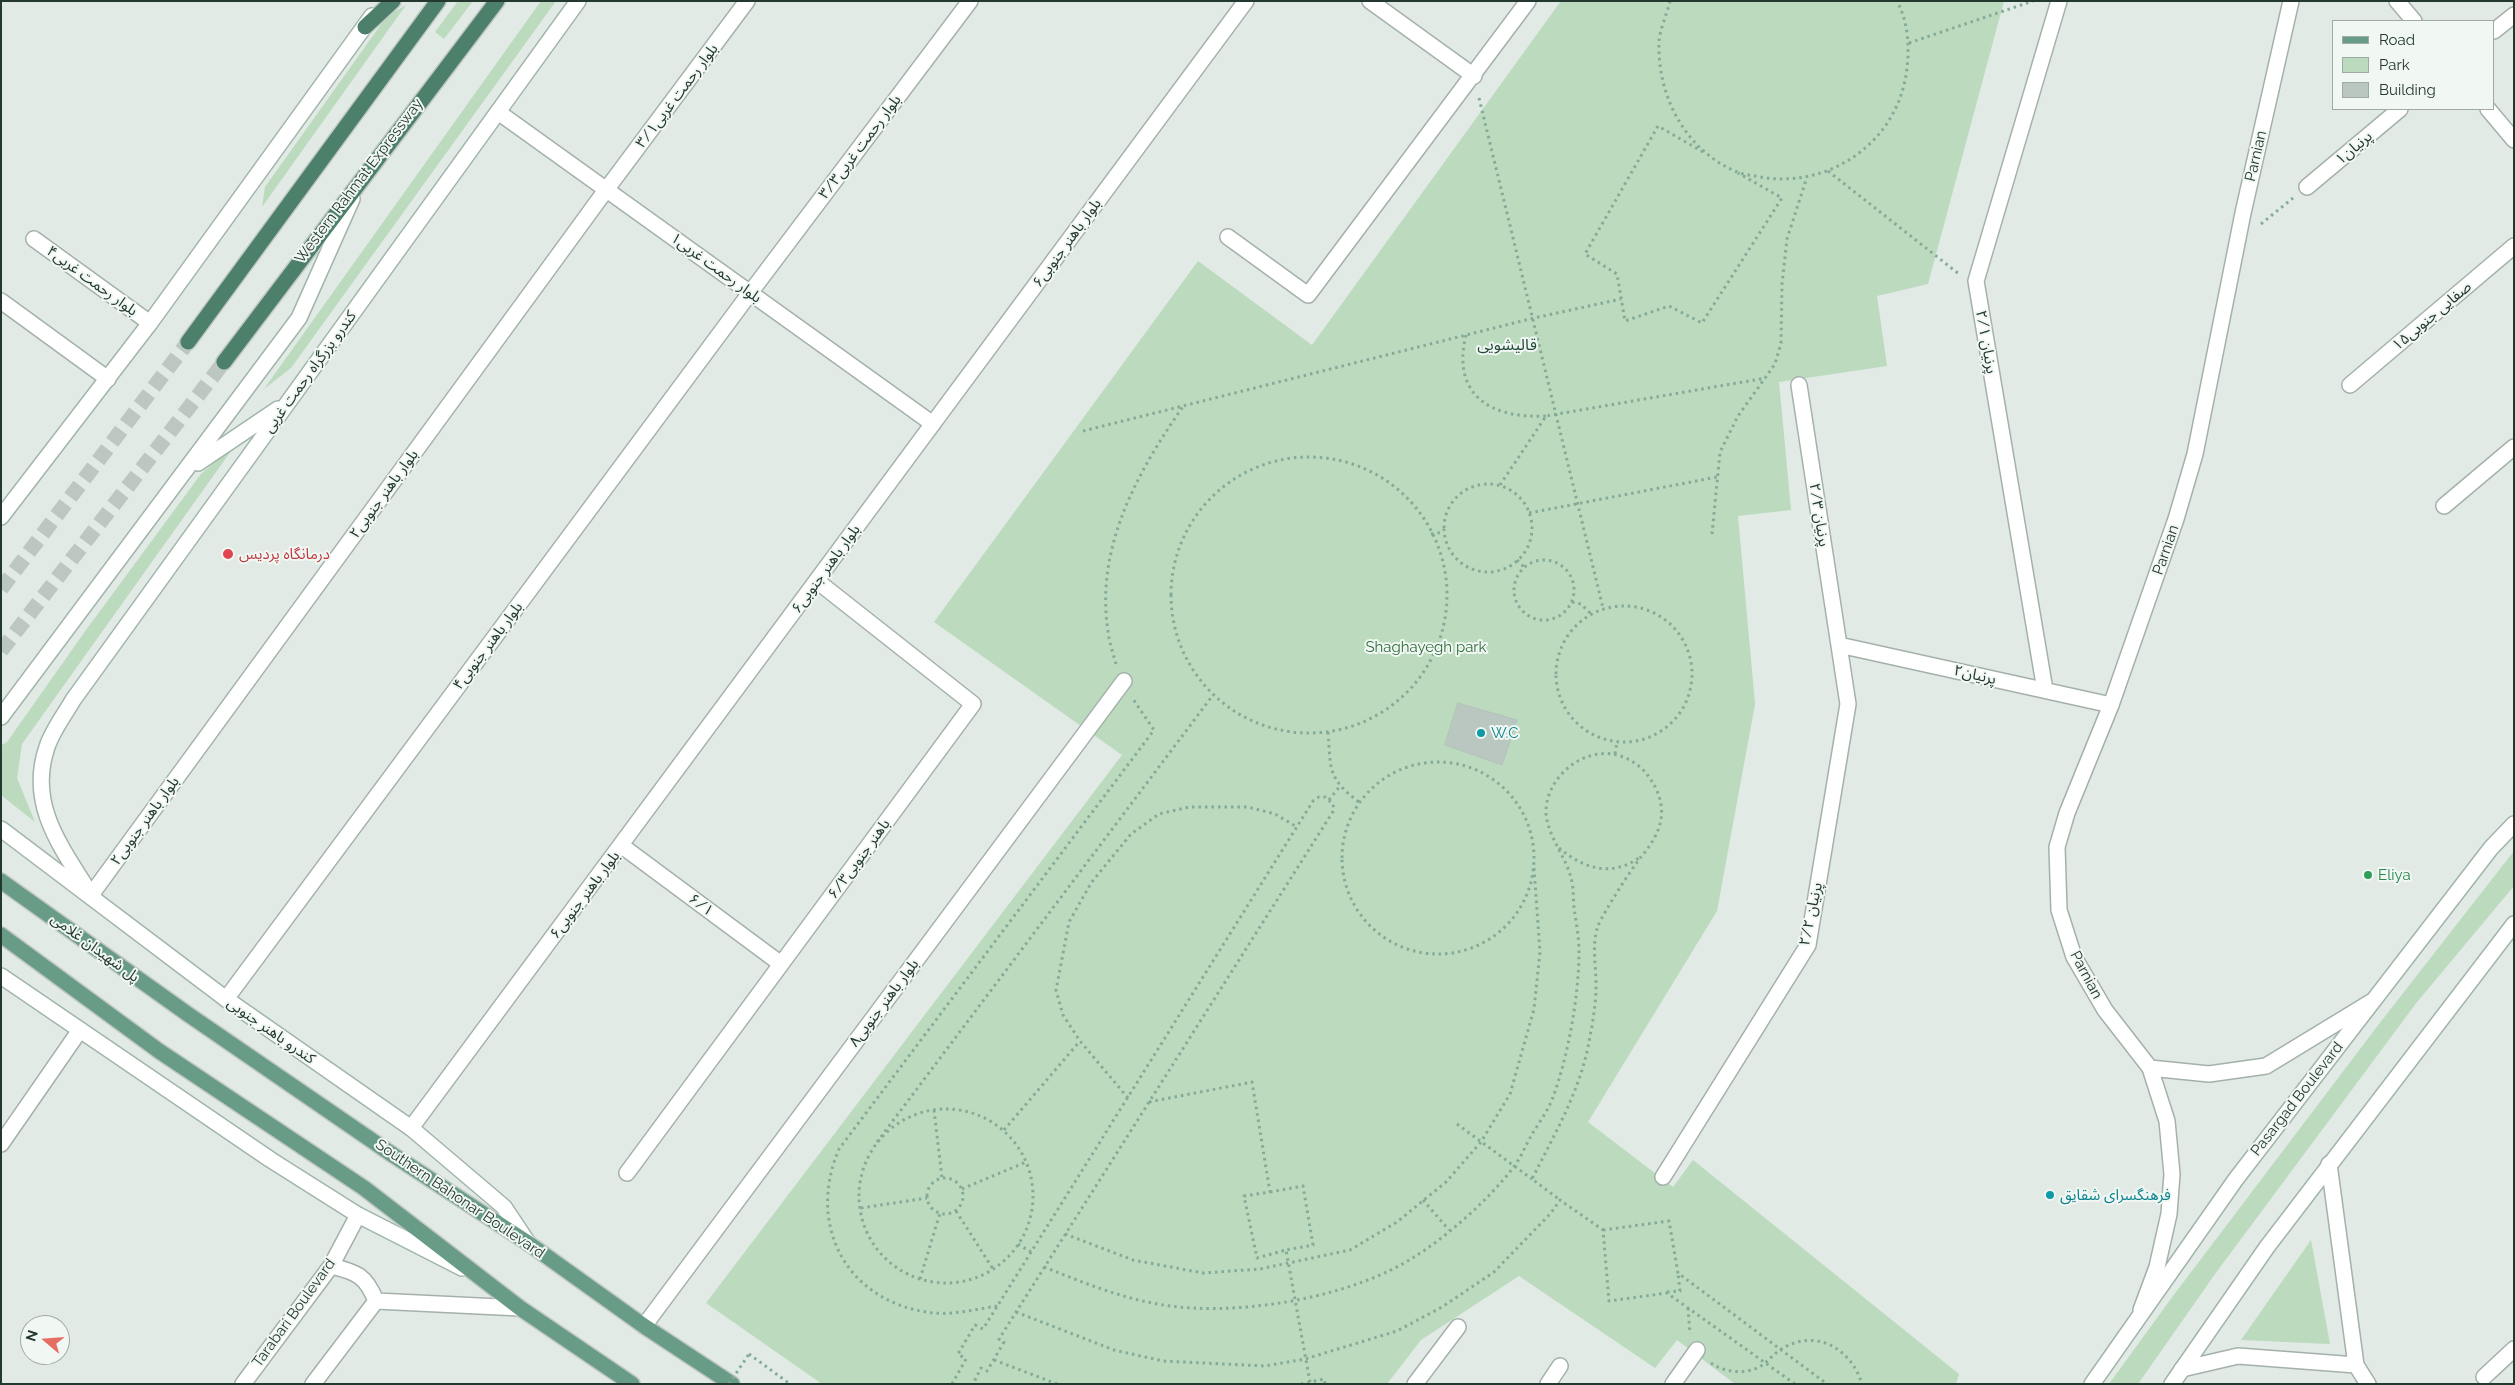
<!DOCTYPE html>
<meta charset="utf-8">
<style>
body{margin:0}
#map{position:relative;width:2515px;height:1385px;overflow:hidden;background:#e1eae4;font-family:Raleway,sans-serif}
canvas{display:block}
.frame{position:absolute;inset:0;border:2px solid #23392f;pointer-events:none}
.legend{position:absolute;left:2332px;top:20px;width:162px;height:90px;box-sizing:border-box;background:#f1f7f3;border:1px solid #9faba5;margin:0;padding:6px 9px;list-style:none;font-size:15px;color:#23392f}
.legend li{display:flex;align-items:center;gap:10px;height:25px}
.legend b{width:25px;border:1px solid #9faba5}
.north{position:absolute;left:20px;top:1315px;width:50px;height:50px;box-sizing:border-box;background:#f1f7f3;border:1px solid #9faba5;border-radius:50%;rotate:288deg;font-size:14px;font-weight:700;line-height:20px;text-align:center;color:#23392f}
.north::after{content:'';display:block;margin:auto;width:18px;height:22px;background:#e66d63;clip-path:polygon(50% 0,100% 100%,50% 72%,0 100%)}
</style>
<div id="map">
<canvas width="2515" height="1385"></canvas>
<div class="frame"></div>
<ul class="legend">
<li><b style="height:6px;background:#699c86"></b>Road</li>
<li><b style="height:14px;background:#bbdabe"></b>Park</li>
<li><b style="height:14px;background:#b9c7c0"></b>Building</li>
</ul>
<div class="north">N</div>
</div>
<script>
const c = document.querySelector('canvas').getContext('2d');
c.lineJoin = 'round';
function fillPath(path, color) { c.fillStyle = color; c.fill(path, 'evenodd'); }
function strokePath(path, color, width, dash) { c.strokeStyle = color; c.lineWidth = width; c.lineCap = dash ? 'butt' : 'round'; c.setLineDash(dash || []); c.stroke(path); }
function drawText(font, color, halo, rows, align = 'center') {
  c.font = font + ' Raleway,"Noto Sans Arabic",sans-serif'; c.lineWidth = 4; c.setLineDash([]); c.textBaseline = 'middle'; c.strokeStyle = halo; c.fillStyle = color; for (const [text, x, y, turn = 0] of rows) {
    c.save(); c.translate(x, y); c.rotate((+turn || 0) * Math.PI / 180); c.textAlign = isNaN(turn) ? turn : align; if (halo) c.strokeText(text, 0, 0); c.fillText(text, 0, 0); c.restore();
  }
}
fillPath(new Path2D(`
 M458,1H473L444,39L435,32Z
 M541,1H556L291,368L264,389Z
 M1561,1H2004L1928,284L1877,296L1887,366L1779,382L1791,510L1738,516L1755,704L1717,911L1588,1122L1673,1187L1693,1160L1959,1374L1956,1384H1735L1677,1340L1655,1368L1519,1276L1421,1340L1387,1384H822L706,1303L1122,755L934,622L1198,261L1312,345Z
 M406,5L262,207L265,187L387,16Z
 M236,444L22,744L17,778L35,822L1,795V745L7,742L86,630L201,474Z
 M2514,851V886L2417,1002L2215,1274L2138,1384H2109L2173,1296L2379,1024Z
 M2311,1240L2330,1344L2241,1340Z`), '#bbdabe');
const building = new Path2D(`
 M1458,703L1517,720L1502,765L1445,745Z`);
fillPath(building, '#b9c7c0');
strokePath(building, '#b4c3ba', 1);
strokePath(new Path2D(`
 M1,589L188,342
 M1,651L224,362`), '#bbc7c0', 15, [15, 8]);
const minor = new Path2D(`
 M1370,1L1474,76
 M2397,1L2414,21
 M2494,31L2514,15
 M2488,109L2514,140
 M498,112L933,424
 M2307,187L2400,109
 M1228,237L1308,295L1528,1
 M34,239L150,323
 M1,301L108,379
 M2350,385L2514,246
 M2444,506L2514,447
 M1839,645L2111,705
 M2045,690L1976,281L2059,1
 M622,846L781,964
 M91,895L606,190L747,1
 M226,999L750,293L970,1
 M411,1128L1246,1
 M1,1144L80,1030
 M627,1173L973,704L817,581
 M1663,1177L1808,945L1848,704L1799,385
 M644,1326L1124,681
 M2484,1377L2514,1349
 M1415,1384L1458,1327
 M1548,1384L1560,1366
 M1673,1384L1697,1350`);
const tertiary = new Path2D(`
 M2150,1068L2209,1074L2266,1066L2371,1002
 M2329,1164L2356,1365L2368,1384
 M331,1266C357,1272 366,1276 376,1301
 M2141,1310L2157,1267L2169,1214L2172,1174L2167,1121L2150,1068L2105,1010L2074,957L2059,910L2057,847L2067,813L2111,705L2176,519L2195,454L2243,213L2291,1
 M2182,1369L2238,1356L2356,1365
 M243,1384L331,1266L358,1215
 M313,1384L376,1301L520,1308`);
const secondary = new Path2D(`
 M198,463L278,409
 M1,517L150,323L372,16
 M1,717L299,318L352,199
 M1,829L226,999L411,1128L504,1207L528,1243
 M91,895C62,848 27,805 47,747C52,731 65,714 73,700L578,1
 M1,976L271,1160L358,1215L462,1268
 M2092,1384L2236,1179L2491,848L2514,824
 M2172,1384L2267,1247L2514,924`);
const primary = new Path2D(`
 M1,881L189,1015L393,1155L528,1243L644,1326L732,1384
 M1,935L159,1051L364,1188L520,1308L632,1384`);
const trunk = new Path2D(`
 M365,27L393,1
 M188,342L438,1
 M224,362L497,1`);
strokePath(minor, '#a4b1aa', 18);
strokePath(tertiary, '#a4b1aa', 18);
strokePath(secondary, '#a1b5aa', 18);
strokePath(primary, '#c1c8c5', 18);
strokePath(trunk, '#c1c8c5', 18);
strokePath(new Path2D(`
 M1670,1C1667,14 1660,29 1659,41C1657,96 1685,150 1737,172C1744,175 1752,175 1760,177C1828,189 1895,144 1906,75C1910,50 1909,24 1897,1
 M1909,43L2033,1
 M1479,98L1603,608
 M1703,152L1658,126L1585,254L1617,274L1625,321L1669,306L1702,323L1782,198L1738,173
 M1828,171L1959,274
 M2261,224L2293,198
 M1466,335C1451,395 1491,419 1546,416
 M1083,431L1534,318L1621,299
 M1171 595a138 138 0 1 1 276 0a138 138 0 1 1-276 0Z
 M1444 528a44 44 0 1 1 88 0a44 44 0 1 1-88 0Z
 M1500,485L1546,416L1766,378
 M1529,513L1717,477
 M1431,534L1444,532
 M1712,534L1720,452L1738,416L1775,364L1781,343L1782,284L1787,239L1807,177
 M1517,560L1525,568
 M1514 590a30 30 0 1 1 60 0a30 30 0 1 1-60 0Z
 M1572,602L1581,604L1591,614
 M1556 674a68 68 0 1 1 136 0a68 68 0 1 1-136 0Z
 M1116,664C1113,653 1109,642 1108,631C1095,547 1138,471 1184,405
 M1328,732C1331,769 1327,778 1359,802
 M1615,754L1617,742
 M1342 858a96 96 0 1 1 192 0a96 96 0 1 1-192 0Z
 M1329,800L1340,786
 M1559,848C1584,869 1611,877 1639,858
 M1128,1098L1080,1041L1063,1015L1056,990L1069,922L1091,883L1131,834L1159,814L1189,807H1248L1275,814L1297,827
 M1149,1102L1252,1082L1270,1192L1244,1196L1257,1258L1286,1250L1310,1382
 M859 1196a87 87 0 1 1 174 0a87 87 0 1 1-174 0Z
 M934,1110L942,1178
 M1457,1124L1532,1179
 M1004,1130L1080,1041
 M877,1142L1213,695
 M927 1196a18 18 0 1 1 36 0a18 18 0 1 1-36 0Z
 M962,1189L1026,1162
 M1270,1192L1303,1186L1313,1245L1286,1250
 M1423,1200L1449,1230
 M861,1208L927,1198
 M956,1211L993,1269
 M1603,1230L1669,1221L1678,1273L1827,1384
 M1065,1234L1133,1260L1203,1273L1260,1269L1350,1250L1397,1222L1446,1182L1481,1142L1510,1094L1534,1009L1540,952L1534,868
 M1018,1244L1031,1252
 M1044,1267C1092,1286 1140,1306 1193,1308C1260,1312 1357,1294 1414,1257C1448,1236 1488,1200 1513,1168C1520,1159 1525,1147 1531,1136C1538,1124 1548,1111 1553,1097C1568,1057 1579,995 1579,952C1579,937 1576,922 1574,908C1573,898 1574,888 1571,878C1565,853 1541,829 1547,802C1553,773 1583,750 1612,754C1626,756 1641,765 1649,777C1670,807 1663,831 1641,857C1632,868 1603,913 1598,926C1591,945 1597,972 1596,992C1595,1007 1593,1022 1590,1036C1582,1088 1555,1133 1532,1179L1560,1200
 M920,1279L940,1213
 M1667,1292L1680,1291L1678,1273
 M997,1306C977,1309 954,1315 933,1313C847,1303 806,1226 839,1149L1154,730L1133,699
 M1688,1308L1690,1334
 M1016,1312L1114,1350L1163,1361L1265,1366L1305,1359L1397,1331L1442,1307L1494,1272L1551,1213L1560,1200L1603,1230L1609,1301L1667,1293L1795,1384
 M749,1354L790,1384
 M994,1360L1057,1384
 M1711,1363C1723,1372 1745,1375 1759,1367C1767,1363 1772,1355 1780,1350C1815,1327 1851,1348 1862,1384
 M952,1384L966,1359L958,1354L975,1325L983,1329L1313,801L1319,797H1325L1333,804L1334,810L999,1339L1004,1342L987,1371L981,1368L973,1384
 M1301,1384L1324,1379L1325,1384`), '#84ab98', 3, [2.5, 4]);
strokePath(minor, '#fff', 15);
strokePath(tertiary, '#fff', 15);
strokePath(secondary, '#fff', 15);
strokePath(primary, '#699c86', 15);
strokePath(trunk, '#4d806b', 15);
strokePath(new Path2D(`
 M729,1384L749,1354`), '#84ab98', 3, [2.5, 4]);
for (const [x, y, r, color] of [
 [228,554,6,"#e0444e"],
 [1481,733,5,"#0f9aa8"],
 [2368,875,5,"#2e9e5b"],
 [2050,1195,5,"#0f9aa8"]
]) { const dot = new Path2D(); dot.arc(x, y, r, 0, 2 * Math.PI); c.fillStyle = color; c.fill(dot); strokePath(dot, '#f1f7f3', 2); }
drawText('15px', '#23392f', '#f1f7f3', [
 ["بلوار رحمت غربی۳/۱",677,96,-53],
 ["بلوار رحمت غربی۳/۳",860,147,-53],
 ["پرنیان۱",2354,148,-40],
 ["Parnian",2256,156,-77],
 ["Western Rahmat Expressway",359,181,-53],
 ["بلوار باهنر جنوبی۶",1067,243,-54],
 ["بلوار رحمت غربی۱",716,268,36],
 ["بلوار رحمت غربی۴",92,281,36],
 ["صفایی جنوبی۱۵",2432,316,-40],
 ["پرنیان ۲/۱",1986,342,80],
 ["کندرو بزرگراه رحمت غربی",310,372,-54],
 ["بلوار باهنر جنوبی۲",384,494,-54],
 ["پرنیان ۲/۳",1819,515,81],
 ["Parnian",2166,550,-71],
 ["بلوار باهنر جنوبی۶",826,569,-54],
 ["بلوار باهنر جنوبی۴",488,646,-53],
 ["پرنیان۲",1975,675,13],
 ["بلوار باهنر جنوبی۲",145,821,-54],
 ["۶/۳باهنر جنوبی",859,859,-54],
 ["بلوار باهنر جنوبی۶",585,895,-53],
 ["۶/۱",701,905,37],
 ["پرنیان ۲/۲",1811,914,-78],
 ["پل شهیدان غلامی",95,948,36],
 ["Parnian",2086,975,62],
 ["۸بلوار باهنر جنوبی",884,1003,-53],
 ["کندرو باهنر جنوبی",271,1031,35],
 ["Pasargad Boulevard",2297,1099,-52],
 ["Southern Bahonar Boulevard",460,1199,34],
 ["Tarabari Boulevard",294,1313,-54]
]);
drawText('15px', '#be3a42', '#f1f7f3', [
 ["درمانگاه پردیس",239,554]
], 'left');
drawText('15px', '#306c3d', '#f1f7f3', [
 ["Shaghayegh park",1426,647]
]);
drawText('15px', '#0d838f', '#f1f7f3', [
 ["W.C",1491,733],
 ["فرهنگسرای شقایق",2060,1195]
], 'left');
drawText('15px', '#27864d', '#f1f7f3', [
 ["Eliya",2378,875]
], 'left');
drawText('16px', '#214938', '#f1f7f3', [
 ["قالیشویی",1507,345]
]);
</script>
